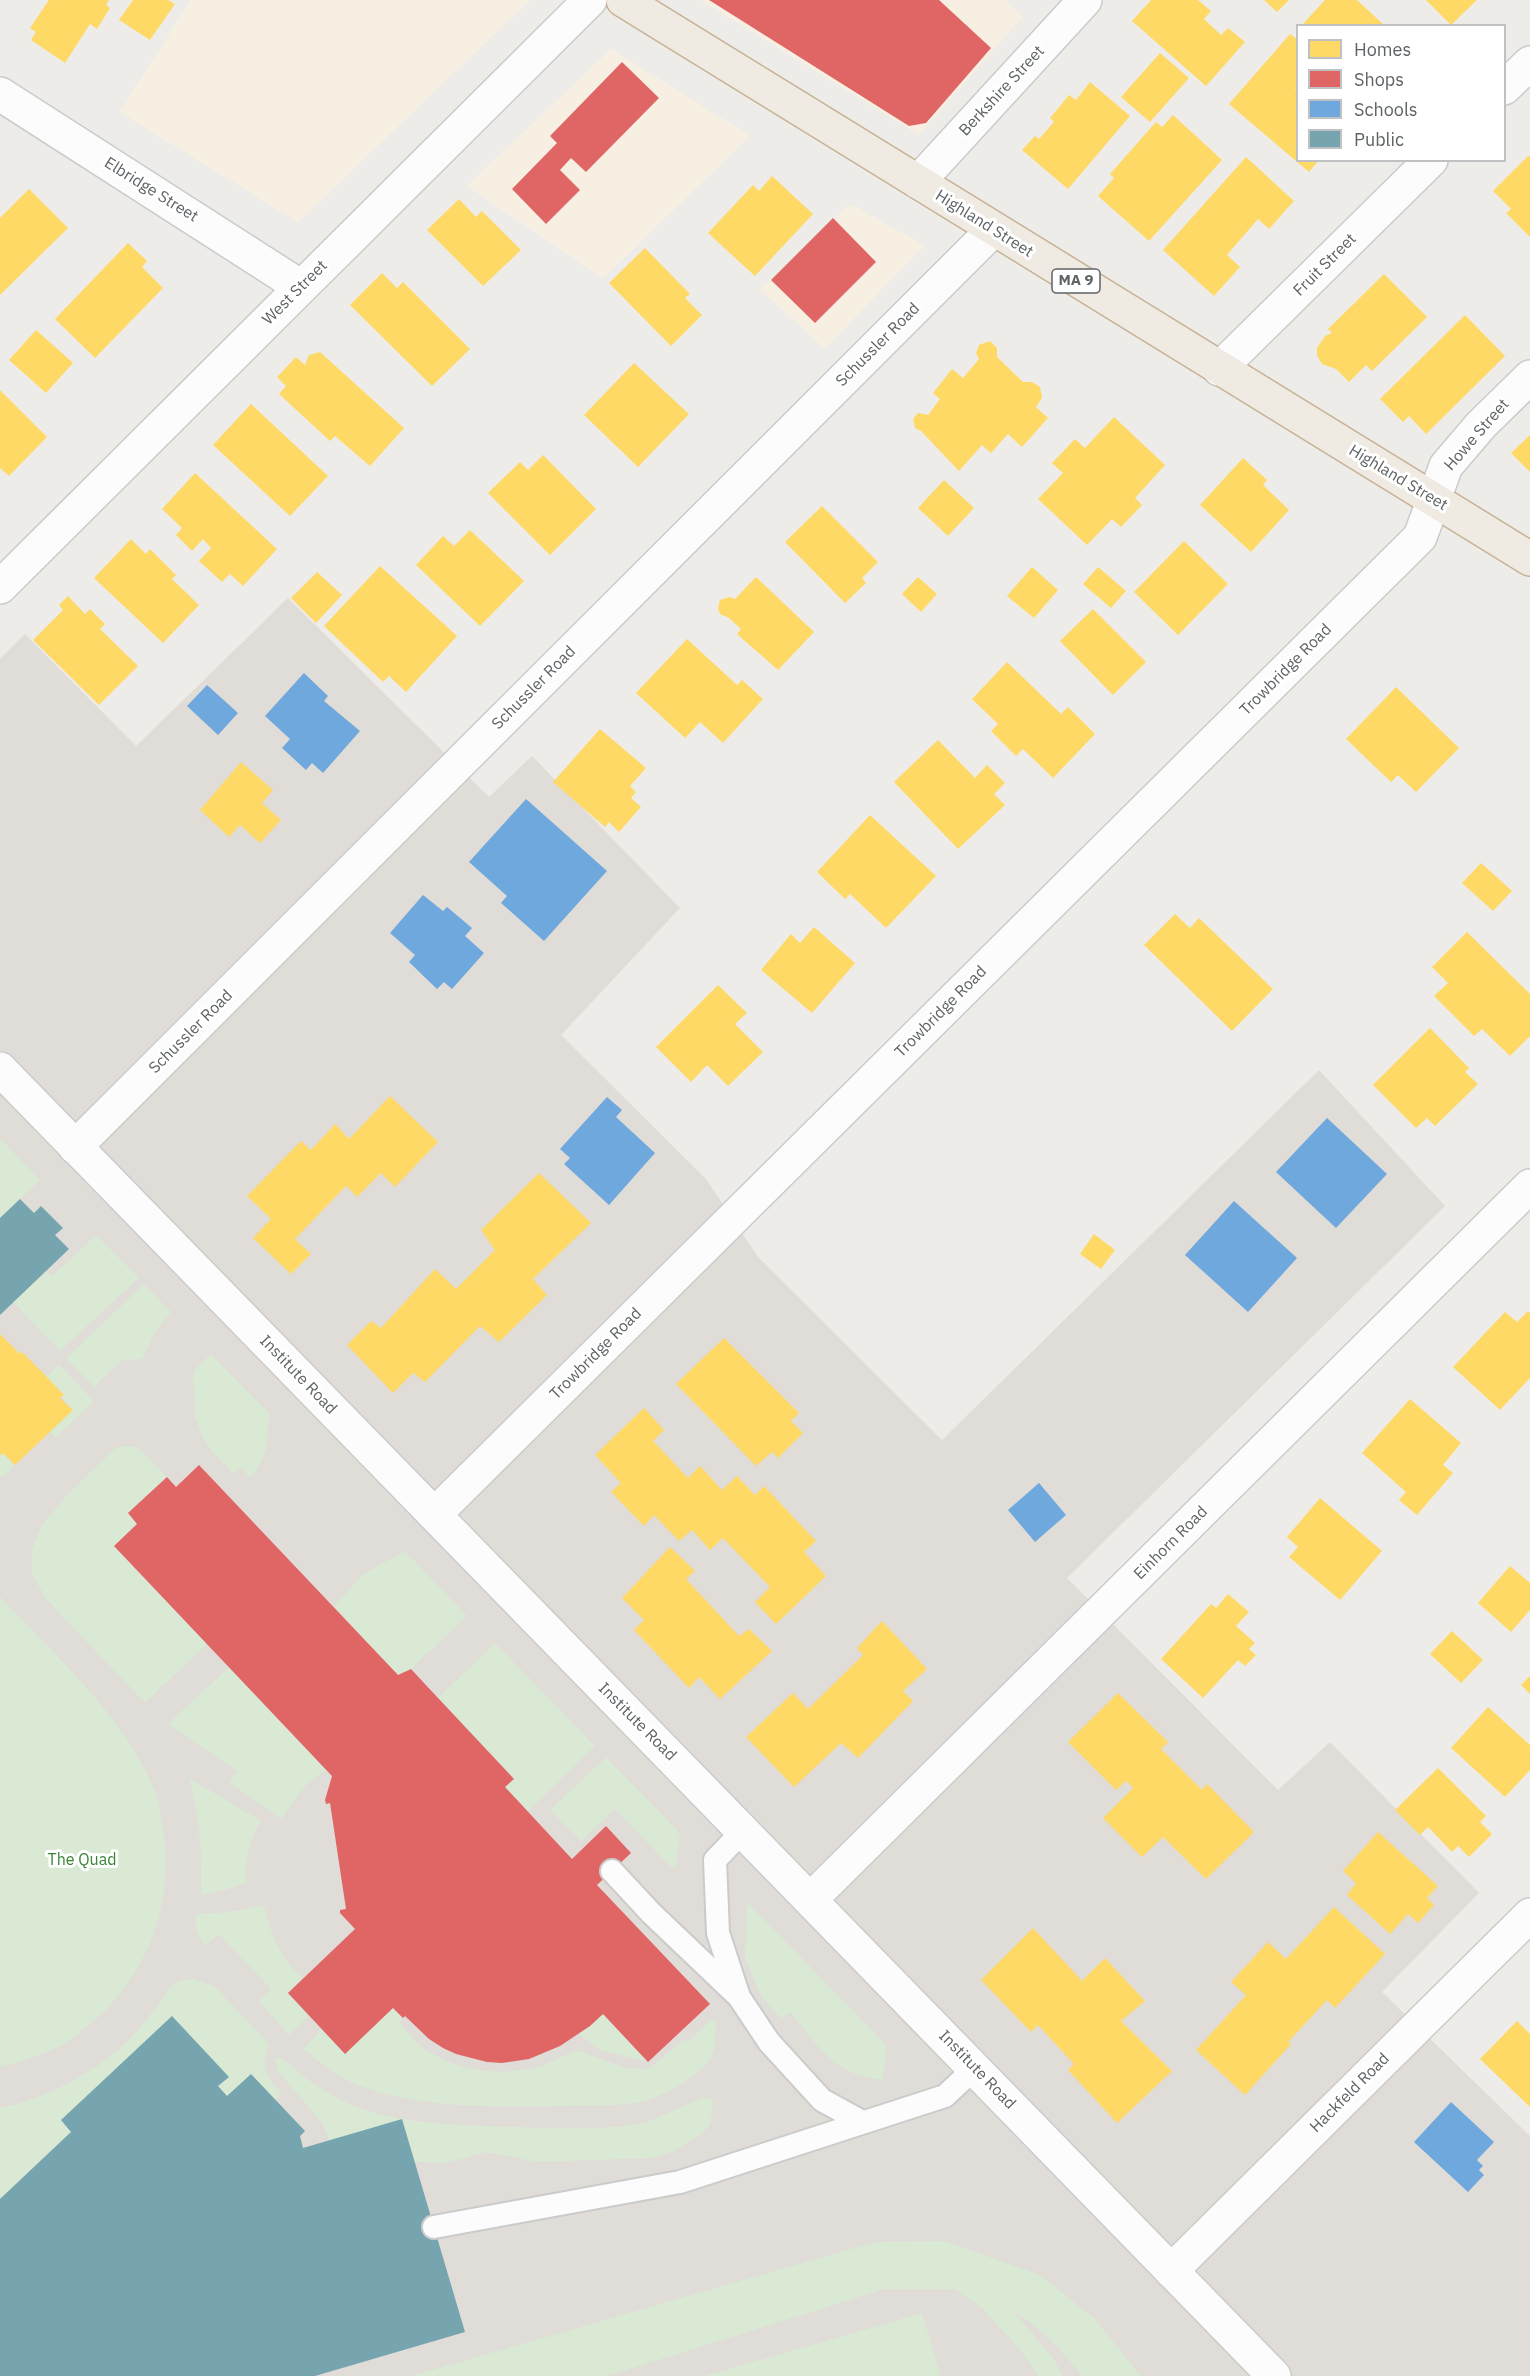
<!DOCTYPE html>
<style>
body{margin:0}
#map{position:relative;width:1530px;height:2376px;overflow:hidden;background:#eeece8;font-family:"IBM Plex Sans",sans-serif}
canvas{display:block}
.legend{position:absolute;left:1296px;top:24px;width:210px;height:138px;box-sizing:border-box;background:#fff;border:2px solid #bfc1c2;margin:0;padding:8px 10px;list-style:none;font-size:18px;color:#5e6366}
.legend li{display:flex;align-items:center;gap:12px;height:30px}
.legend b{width:30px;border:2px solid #bfc1c2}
</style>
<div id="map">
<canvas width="1530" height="2376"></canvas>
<ul class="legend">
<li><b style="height:16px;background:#ffd966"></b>Homes</li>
<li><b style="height:16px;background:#e06666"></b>Shops</li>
<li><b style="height:16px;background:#6fa8dc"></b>Schools</li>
<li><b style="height:16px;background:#76a5af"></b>Public</li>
</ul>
</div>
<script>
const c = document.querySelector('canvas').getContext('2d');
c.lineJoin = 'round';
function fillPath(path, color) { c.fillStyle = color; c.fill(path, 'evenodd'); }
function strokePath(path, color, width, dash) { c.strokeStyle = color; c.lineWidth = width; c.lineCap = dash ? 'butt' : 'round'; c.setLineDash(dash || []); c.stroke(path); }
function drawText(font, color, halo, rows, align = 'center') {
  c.font = font + ' "IBM Plex Sans",sans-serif'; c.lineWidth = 6; c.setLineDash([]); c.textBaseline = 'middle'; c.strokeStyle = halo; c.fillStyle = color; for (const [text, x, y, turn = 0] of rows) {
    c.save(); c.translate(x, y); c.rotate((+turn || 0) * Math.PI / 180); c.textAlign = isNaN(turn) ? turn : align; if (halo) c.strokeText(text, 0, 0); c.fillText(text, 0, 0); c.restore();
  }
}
fillPath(new Path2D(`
 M191,0H530L298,222L120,112Z
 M701,0H1005L1023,16L919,135Z
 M611,49L750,136L603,278L467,186Z
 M850,204L924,245L825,349L760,289Z`), '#f7f0e2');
fillPath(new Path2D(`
 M288,598L489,797L532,756L680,908L561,1035L706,1179L758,1257L942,1440L1319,1070L1445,1206L1067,1578L1278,1790L1330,1742L1479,1893L1382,1992L1530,2136V2376H0V659L25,634L136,746Z`), '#e0dcd8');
fillPath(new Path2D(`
 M0,1138L40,1180L0,1218Z
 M96,1235L139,1278L60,1351L13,1302L46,1271L52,1276Z
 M144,1284L171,1312L155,1333L142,1359L122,1360L94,1387L66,1358Z
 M211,1354L269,1413C268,1437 268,1460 250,1478L241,1467L234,1474L208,1447L201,1433L195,1416L193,1372Z
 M59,1364L94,1401L56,1438L50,1432L72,1410L46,1377Z
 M126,1446L137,1447L167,1477L128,1513L137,1524L114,1546L207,1644L145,1703L46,1599L32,1574V1549L41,1526L68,1494L110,1453L118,1447Z
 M3,1453L15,1465L4,1476L0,1477V1456Z
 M405,1551L467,1616L411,1669L398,1675L334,1607L362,1575Z
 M0,1597C52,1652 124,1716 153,1786C158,1797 160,1810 162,1822C176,1898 150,1976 89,2025C82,2030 75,2037 68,2042C46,2054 24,2061 0,2067Z
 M495,1643L595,1746L528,1811L505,1787L514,1778L438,1698Z
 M229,1667L326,1770L307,1784L281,1819L229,1782L237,1771L168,1724Z
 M606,1757L680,1833L676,1866L673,1869L615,1809L581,1841L550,1810Z
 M189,1778L261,1821C248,1839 246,1862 246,1883L225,1890L201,1895C202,1854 200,1817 189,1778Z
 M747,1902L887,2046L883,2080C832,2075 820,2047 790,2012L781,2019L761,1996L745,1958Z
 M264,1905C270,1934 281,1957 302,1978L288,1993L309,2016L289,2035L259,2001L271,1989L219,1934L206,1946C197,1935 193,1927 197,1914L230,1912Z
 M194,1979L214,1986L269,2044C268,2049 266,2053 265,2058C263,2072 273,2084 282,2093L275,2100L227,2096L218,2086L228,2077L61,2120L71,2132L0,2199V2108C41,2100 79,2080 112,2055C127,2043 141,2027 153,2011C161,2002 166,1989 176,1983C182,1980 188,1979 194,1979Z
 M393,2008L403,2018L399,2022C407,2031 415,2042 425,2049C457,2072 503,2077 540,2066C554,2062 565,2053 579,2051L626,2068L649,2069L683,2040L689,2041L710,2021L716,2020C715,2032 717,2046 712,2056C702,2076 661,2098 640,2102C615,2107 589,2105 563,2106C496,2107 423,2109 360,2086C339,2078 320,2062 303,2049L322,2029Z
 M603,2014L648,2062L600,2050L579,2034Z
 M281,2057C303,2077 328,2096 357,2107C407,2125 461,2125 514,2127C554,2128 597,2131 637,2124C662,2119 683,2103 709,2097L713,2100L711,2122L703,2133L672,2152L651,2158L537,2162L486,2152L446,2163L415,2162L329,2141L323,2124L277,2070L275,2058Z
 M944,2241L1040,2275L1093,2317L1141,2376H1081C1062,2349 1041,2328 1013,2311L1053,2358L1063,2376H1038L1021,2351L983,2309L955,2289H885L607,2376H411L875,2242Z
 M922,2313L941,2376H705Z`), '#d9e9d4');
fillPath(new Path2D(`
 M49,0H109L106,5L110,8L97,29L90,24L65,63L31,40L36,32L30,28Z
 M133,0H168L175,4L150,40L119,20Z
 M1151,0H1198L1211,11L1204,19L1221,35L1228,28L1245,42L1206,86L1132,21Z
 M1264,0H1289L1277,12Z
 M1325,0H1357L1385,26H1301Z
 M1426,0H1477L1451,25Z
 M1290,34L1298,40V86L1295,89L1298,92V160H1319L1309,172L1229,104Z
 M1160,53L1189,78L1150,122L1121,97Z
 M1090,82L1130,116L1068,189L1022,150L1035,136L1039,139L1054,122L1050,118L1069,95L1076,100Z
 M1173,115L1222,160L1149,241L1098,196L1114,178L1110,174L1156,122L1162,127Z
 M1528,156L1530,157V237L1506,213L1511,209L1493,191Z
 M1246,157L1294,201L1269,229L1258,219L1227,255L1240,267L1214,296L1163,250Z
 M772,176L813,214L755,276L708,233L753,185L759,191Z
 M29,189L68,228L0,295V218Z
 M459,199L476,217L482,211L521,250L483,286L427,230Z
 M128,243L147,261L142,267L163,288L95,358L55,319Z
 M645,248L690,294L685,298L702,315L671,346L609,283Z
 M382,273L397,288L403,282L470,349L432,386L350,305Z
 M1384,274L1427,317L1372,371L1366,365L1349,382L1336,369L1322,364L1317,355V348L1325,336L1332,333L1328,329Z
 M1465,315L1505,356L1426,434L1409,416L1403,422L1380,399Z
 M36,330L73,363L46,393L9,360Z
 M990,341L997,348V357L1023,382H1032L1040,387L1042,398L1036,407L1048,418L1022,447L1008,434L991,453L982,445L959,471L921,431L915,428L913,419L918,413L928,415L940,399L933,393L952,369L963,378L979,359L976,353L979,345Z
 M320,352L404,428L370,466L335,436L330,441L279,394L286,386L277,377L296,357L305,365L309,355Z
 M634,363L689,414L638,467L584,415Z
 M0,390L47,437L9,476L0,468Z
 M251,404L328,476L290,516L213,445Z
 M1114,417L1165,465L1135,498L1142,505L1121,527L1112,519L1087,545L1038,499L1063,473L1052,463L1075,439L1085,448Z
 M1530,435V472L1511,453Z
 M543,455L596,509L550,555L488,493L520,462L528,470Z
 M1243,458L1267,480L1263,485L1289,510L1251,552L1200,505Z
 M195,473L277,549L243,586L230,574L222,582L199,561L211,548L203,539L192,551L176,535L182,528L162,509Z
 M944,480L974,508L948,536L918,508Z
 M822,506L878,562L862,578L866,583L845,603L785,542Z
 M470,530L524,581L480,626L416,565L443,536L454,546Z
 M131,539L146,554L150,549L176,575L172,579L199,605L163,643L94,578Z
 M1184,541L1228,584L1178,635L1134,592Z
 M380,566L457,636L406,692L389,676L383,682L324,626Z
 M1032,567L1058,590L1034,618L1007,596Z
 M1098,567L1126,591L1111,608L1083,584Z
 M317,572L342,595L316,623L291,598Z
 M756,577L814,632L778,670L737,634L741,629L729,618L720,614L718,608L720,600L729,597L735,599Z
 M918,577L937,594L921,612L902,594Z
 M68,596L85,614L90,609L105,624L100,629L138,666L99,705L33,640L63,610L59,605Z
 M1093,609L1146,662L1113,695L1060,641Z
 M687,639L737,685L742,680L763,699L723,743L700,722L685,738L636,693Z
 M1007,662L1061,714L1068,707L1095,734L1053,778L1023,749L1016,756L991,731L998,724L972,699Z
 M1396,687L1459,748L1416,792L1398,775L1391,782L1346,739Z
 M600,729L646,768L630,786L636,792L631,798L641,807L619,832L609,822L605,827L553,782Z
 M938,740L975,778L987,765L1005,783L994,794L1005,805L958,849L894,782Z
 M241,762L273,790L262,803L281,820L260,843L240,825L229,837L200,810Z
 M870,815L936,876L886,928L850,894L845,899L817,872Z
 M1481,863L1512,891L1493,911L1462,883Z
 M1175,914L1190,928L1199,918L1273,989L1232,1031L1144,945Z
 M814,927L855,963L812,1013L761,970L791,934L800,943Z
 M1467,932L1530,994V1036L1510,1056L1482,1029L1474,1036L1434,996L1448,983L1432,967Z
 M718,985L747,1013L735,1024L763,1052L728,1086L707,1065L691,1082L656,1047Z
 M1430,1028L1469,1068L1465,1072L1478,1084L1435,1126L1427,1118L1416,1128L1373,1085Z
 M390,1096L438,1142L395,1187L381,1173L357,1197L346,1186L295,1239L311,1254L291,1274L253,1238L271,1219L247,1196L301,1141L311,1150L335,1124L349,1139Z
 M539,1173L591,1223L533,1279L547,1295L499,1342L480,1326L425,1382L413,1373L393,1393L347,1345L371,1321L381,1328L435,1269L456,1289L495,1250L481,1230Z
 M1094,1234L1115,1250L1101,1269L1080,1254Z
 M1528,1311L1530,1313V1378L1500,1410L1453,1367L1505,1312L1517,1322Z
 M0,1334L20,1354L22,1352L41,1371L64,1395L60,1398L73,1410L15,1465L3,1453L0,1456Z
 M724,1338L799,1413L791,1421L803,1433L778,1458L772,1452L756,1466L676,1384Z
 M1410,1399L1461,1443L1443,1465L1453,1473L1417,1515L1399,1500L1406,1492L1362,1453Z
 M644,1408L664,1430L653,1441L688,1478L700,1466L722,1490L737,1476L755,1495L764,1486L816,1541L804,1552L826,1576L776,1624L755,1602L770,1587L723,1538L710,1550L692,1530L679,1541L654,1515L644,1526L611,1492L621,1483L595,1455Z
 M1320,1498L1382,1551L1340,1600L1289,1557L1298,1547L1287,1537Z
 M670,1547L695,1571L686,1579L739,1636L749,1629L772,1651L720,1699L699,1677L689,1688L634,1630L644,1620L622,1598Z
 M1510,1566L1530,1583V1610L1511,1632L1478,1603Z
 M1228,1594L1249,1612L1236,1626L1255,1643L1249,1649L1256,1655L1245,1666L1238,1660L1203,1698L1161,1659L1211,1604L1216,1608Z
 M882,1621L927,1669L903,1691L913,1701L858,1758L841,1743L794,1787L746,1737L793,1693L808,1709L863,1655L857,1648Z
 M1452,1631L1483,1660L1461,1683L1430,1654Z
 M1530,1676V1694L1521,1685Z
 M1118,1693L1168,1742L1161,1749L1202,1790L1207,1784L1254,1832L1206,1879L1163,1837L1142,1857L1103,1818L1133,1788L1126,1781L1116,1790L1068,1742Z
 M1488,1707L1530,1745V1770L1505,1797L1451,1748Z
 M1438,1768L1486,1816L1480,1822L1492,1834L1469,1857L1458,1846L1452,1852L1428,1827L1420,1835L1395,1810Z
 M1378,1832L1438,1886L1427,1898L1434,1905L1418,1923L1408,1914L1390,1934L1347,1895L1356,1883L1343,1871Z
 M1334,1907L1385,1954L1335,2008L1327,2000L1288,2042L1291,2044L1245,2095L1196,2050L1246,1995L1231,1982L1268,1942L1286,1959Z
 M1033,1928L1082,1981L1105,1958L1145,2001L1121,2021L1172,2071L1117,2123L1068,2070L1074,2064L1038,2025L1031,2032L981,1980Z
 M1517,2021L1530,2034V2107L1480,2059Z`), '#ffd966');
fillPath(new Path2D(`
 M709,0H939L991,48L926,123L909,126Z
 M622,62L659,98L586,172L571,158L560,170L580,190L546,224L512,189L557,143L550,136Z
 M833,218L876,262L815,323L771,280Z
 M199,1465L398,1675L411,1669L424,1683L514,1779L505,1787L572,1859L606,1826L631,1853L597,1885L710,2004L648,2062L603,2014L590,2026L560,2046L529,2059L502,2063L487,2062L456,2054L443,2048L429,2039L405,2016L403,2018L393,2008L345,2054L288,1993L355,1929L340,1913V1910L346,1909L330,1803L326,1804L325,1800L332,1776L114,1546L137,1524L128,1513L167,1477L176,1487Z`), '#e06666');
fillPath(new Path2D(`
 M304,673L328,696L324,701L360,731L323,773L312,763L306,770L282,748L290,739L265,716Z
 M207,685L238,713L218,735L187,706Z
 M526,799L607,871L544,941L501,903L507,896L469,862Z
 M423,895L443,911L447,907L472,928L465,936L484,953L452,989L444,982L437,989L409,962L415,955L390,933Z
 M607,1097L622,1110L616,1117L655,1153L609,1205L564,1164L570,1158L560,1149Z
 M1327,1118L1387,1174L1336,1228L1276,1172Z
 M1234,1201L1297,1258L1248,1312L1185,1255Z
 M1039,1483L1066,1515L1035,1542L1008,1510Z
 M1451,2102L1494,2142L1477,2160L1483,2166L1479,2170L1484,2175L1468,2192L1414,2142Z`), '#6fa8dc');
fillPath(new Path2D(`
 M20,1199L34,1213L41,1206L63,1228L55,1235L69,1249L0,1315V1218Z
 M172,2016L229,2077L218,2086L227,2096L251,2074L305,2131L300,2136L303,2148L402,2119L465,2332L315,2376H0V2199L71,2132L61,2120Z`), '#76a5af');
const lane = new Path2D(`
 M744,1830L715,1860L718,1933L739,1997L769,2042L822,2100L862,2122
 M612,1871L651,1913L736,1994
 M434,2227L680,2182L945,2096L975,2068`);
const street = new Path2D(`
 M1504,88L1530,63
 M0,94L301,287
 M918,182L1085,0
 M1219,369L1431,160
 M75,1147L993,230
 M435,1514L1420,537L1446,466L1481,425L1530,377
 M811,1899L1530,1186
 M1171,2271L1530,1915`);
const secondary = new Path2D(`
 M0,587L590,0
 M0,1069L1274,2376`);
const highway = new Path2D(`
 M623,0L1530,559`);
strokePath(lane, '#cacbca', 26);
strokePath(street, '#cacbca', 36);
strokePath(secondary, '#cacbca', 36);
strokePath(highway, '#c6b295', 36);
strokePath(lane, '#fcfcfc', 22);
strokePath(street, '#fcfcfc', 33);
strokePath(secondary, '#fcfcfc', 33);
strokePath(highway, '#f0ebe2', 33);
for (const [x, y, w] of [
 [1076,281,48]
]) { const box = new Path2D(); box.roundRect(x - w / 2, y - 12, w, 24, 4.5); c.fillStyle = '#fff'; c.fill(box); strokePath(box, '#5e6366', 1.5); }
drawText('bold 15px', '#5e6366', null, [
 ["MA 9",1076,281]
]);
drawText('16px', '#5e6366', '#fff', [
 ["Berkshire Street",1002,91,-47],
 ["Elbridge Street",151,190,32],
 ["Highland Street",984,224,32],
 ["Fruit Street",1325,265,-45],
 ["West Street",295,293,-45],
 ["Schussler Road",878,345,-45],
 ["Howe Street",1477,435,-49],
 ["Highland Street",1398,478,31],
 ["Trowbridge Road",1286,670,-45],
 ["Schussler Road",534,688,-45],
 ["Trowbridge Road",941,1012,-45],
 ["Schussler Road",191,1032,-45],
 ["Trowbridge Road",596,1354,-45],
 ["Institute Road",298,1375,46],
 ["Einhorn Road",1171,1543,-45],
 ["Institute Road",637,1722,45],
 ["Institute Road",977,2070,46],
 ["Hackfeld Road",1350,2093,-45]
]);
drawText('16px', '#3a8536', '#fff', [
 ["The Quad",82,1860]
]);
</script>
